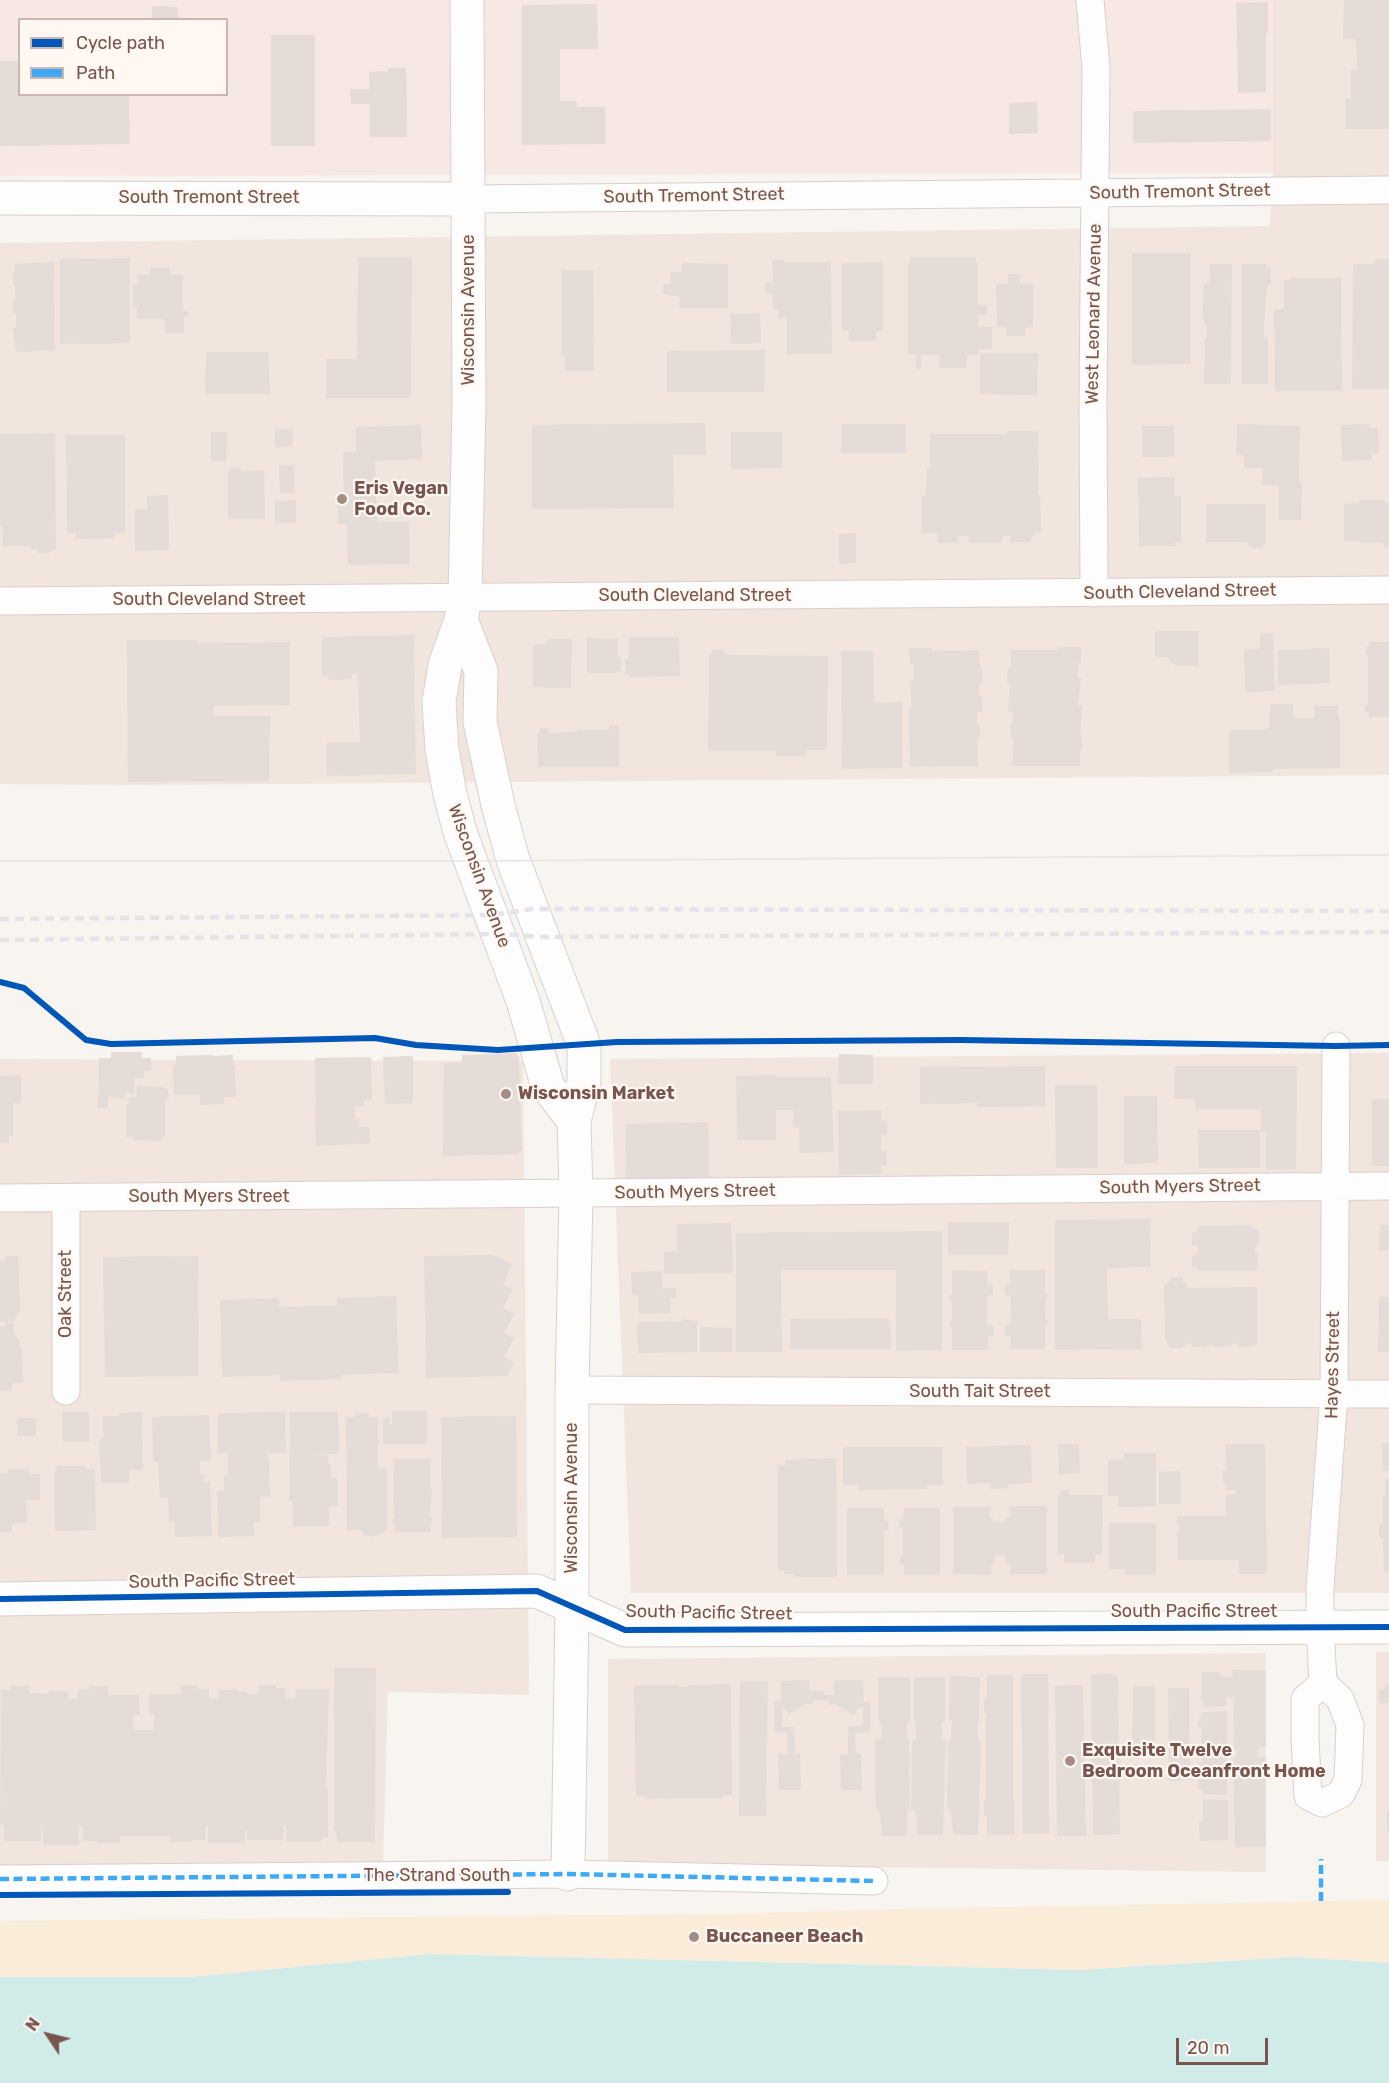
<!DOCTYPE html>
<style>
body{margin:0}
#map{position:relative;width:1389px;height:2083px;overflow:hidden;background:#f8f4f0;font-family:Rubik,sans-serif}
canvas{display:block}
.legend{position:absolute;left:18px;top:18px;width:210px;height:78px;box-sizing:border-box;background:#fff8f2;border:2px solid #c9b7b0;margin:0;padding:8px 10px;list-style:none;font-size:18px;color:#78554e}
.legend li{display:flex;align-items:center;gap:12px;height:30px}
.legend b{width:30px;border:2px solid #c9b7b0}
.north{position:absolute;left:18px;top:2005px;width:60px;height:60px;-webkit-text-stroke:4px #fff8f2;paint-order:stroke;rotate:305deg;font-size:16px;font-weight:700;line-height:24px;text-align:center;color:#78554e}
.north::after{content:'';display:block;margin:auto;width:21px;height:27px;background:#78554e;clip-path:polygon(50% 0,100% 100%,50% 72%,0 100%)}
.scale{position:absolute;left:1176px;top:2038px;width:92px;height:27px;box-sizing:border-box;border:3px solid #78554e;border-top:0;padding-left:8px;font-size:18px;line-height:21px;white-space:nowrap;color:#78554e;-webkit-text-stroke:4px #fff8f2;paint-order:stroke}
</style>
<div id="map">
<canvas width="1389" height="2083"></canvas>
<ul class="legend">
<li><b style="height:8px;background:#0057b8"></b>Cycle path</li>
<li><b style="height:8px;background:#3fa9f5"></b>Path</li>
</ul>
<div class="north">N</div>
<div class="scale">20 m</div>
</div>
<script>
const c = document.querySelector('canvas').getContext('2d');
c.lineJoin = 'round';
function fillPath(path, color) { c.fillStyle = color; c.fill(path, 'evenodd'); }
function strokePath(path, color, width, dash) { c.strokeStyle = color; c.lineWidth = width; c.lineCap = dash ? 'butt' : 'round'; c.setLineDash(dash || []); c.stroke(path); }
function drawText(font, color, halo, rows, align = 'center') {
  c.font = font + ' Rubik,sans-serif'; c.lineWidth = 4.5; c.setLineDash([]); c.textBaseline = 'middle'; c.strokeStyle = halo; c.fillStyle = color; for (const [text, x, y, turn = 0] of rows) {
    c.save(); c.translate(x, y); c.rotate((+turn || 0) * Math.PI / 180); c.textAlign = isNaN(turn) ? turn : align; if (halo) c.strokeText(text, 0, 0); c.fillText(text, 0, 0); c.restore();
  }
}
fillPath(new Path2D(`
 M1273,0H1389V775L138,785L0,784V243L1270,226L1273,173Z
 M1389,1053V1593H631L610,1059Z
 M0,1059L523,1061L529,1695L388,1692L383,1862L0,1866Z
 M1376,1652H1389V1861H1376Z
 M1266,1653V1872L608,1864V1659Z`), '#f1e5de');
fillPath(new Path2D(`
 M0,0H1273V173L0,176ZM20,20H226V94H20Z`), '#f7e8e4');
fillPath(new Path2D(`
 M1389,1900V1963L1295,1957L1078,1970L431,1954L191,1977H0V1921L728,1914L907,1909Z`), '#faecd9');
fillPath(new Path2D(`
 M431,1954L1078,1970L1295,1957L1389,1963V2083H0V1977H191Z`), '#d0ebe8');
fillPath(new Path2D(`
 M1344,0H1389V129H1345V99H1351V70H1357L1356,39H1343Z
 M1268,2V34H1266V92L1238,93L1236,3Z
 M597,4L598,49H560V101H577V107H605V144L522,145V5Z
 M152,6L178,7V20H152Z
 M271,35H315V146H271Z
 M0,61H20V94H129L130,144L0,146Z
 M388,68H406L407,137H370V104H351L350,89H370L369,72L388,71Z
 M1037,102L1038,133L1009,134V103Z
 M1271,109V141L1133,143V111Z
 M1132,253H1191V364L1132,365Z
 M358,257H412L411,398H326V359H357Z
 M910,257H976V263H978V305H987V315H978V327H992V349H978V355H967V368H939L940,355H921V369H916V354H908V263H910Z
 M130,258V343L60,344V259Z
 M1375,259H1389V389H1352L1353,264H1375Z
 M772,260H784V262H831L832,354H787V318H778V309H773L772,294H765V283H773Z
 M54,262L55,350L16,352L13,328H16V313H13V301L16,300L15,285H13V272L15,271V264Z
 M883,262V331H876V341H849V331H842V263Z
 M682,263L728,264V308H679L680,297L663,294V284H670V272H682Z
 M1209,264H1232L1231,384H1204L1205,338L1207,337V327L1202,317L1203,302L1204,283H1210Z
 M1241,264H1266V267H1271V285H1267L1264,324V337H1268V384H1241Z
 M150,268H170V275H183V311H188V317H184V333H165V319H137V307H133V284H138V275H150Z
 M561,270H593L594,371H565V356H561Z
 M1008,274H1020V284L1033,283V327L1025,328V336H1006V327H997L996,284H1008Z
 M1291,278H1341L1342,391H1275L1274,309H1284V280H1291Z
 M760,313L761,343L731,344L730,314Z
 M765,350L764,392H667V351Z
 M206,352H268L270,394H205Z
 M980,353H1038L1037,395L980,394Z
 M705,423L706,455H673L674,508L532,509V425Z
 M841,424H906V453H841Z
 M1237,424L1300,426L1299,482H1302L1301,520H1279V485H1262V468H1244V455H1236Z
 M1370,424V428H1378L1379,453H1371L1372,460L1342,461L1341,425Z
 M421,425L422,459L375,461L377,522L409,521L410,564L348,565L347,524H338L337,503H344L343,452H356V427Z
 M1142,426H1174V457H1142Z
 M275,429H293L292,447H275Z
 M1007,431H1038L1039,490H1037L1038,495H1040L1041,533L1037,532L1031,537V542H1010V536H1002V543H969V536H958V543H938L937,533H922V495H926L927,468H930V434H1006Z
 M211,432H227L226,462L211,461Z
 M731,432H783V468L731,469Z
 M55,433L56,550H51L49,554L39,553L37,549L31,550V546H3L2,525L0,526V434Z
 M66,435H125V532L115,533V538L75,539L76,533H67Z
 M279,465H294V493H280Z
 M231,467L241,468V471L264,470L265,519H228V471H231Z
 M1175,477V496H1181V542H1175L1176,546H1139L1138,478Z
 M168,495L169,550L135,551V509L147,510V496Z
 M296,500V523H275V501Z
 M1359,500H1385V503H1389V547H1385L1382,543H1360V541H1344V504L1359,503Z
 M1206,504H1266V543L1261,548H1251L1247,542H1206Z
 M856,533V563L839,564V534Z
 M1155,631H1199V666H1174V663H1169V657H1155Z
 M1260,633H1273L1275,691L1245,692L1244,649H1260Z
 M414,635L416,774L327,776L326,742H360L358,674H352V679L328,680L327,675H322V637Z
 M629,637H679L680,676L629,677V674H625V659H629Z
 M587,638L618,639V657H621V671H617V673H587Z
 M547,639H572L571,688L533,687V645L546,644Z
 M127,640H197V643L290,642V705L214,706V716H270L269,781L128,782Z
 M1369,642H1389V717H1368L1369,712H1365V705H1368V654H1366V647H1369Z
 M1058,647H1081V663H1078V678H1081L1078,706H1082L1080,734H1082V750L1080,749V766H1012L1014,740L1011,739L1010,724H1013V712H1008L1010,685L1007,684L1008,668H1011V650H1058Z
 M909,648H932V651L979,650L980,670L982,669V683H979V697H982V712L977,711V725H980V739H977L978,766L910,767L909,708H912L910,680H913V664H910Z
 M1329,648L1330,683L1278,685V650Z
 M721,649L728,655L828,656L827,750H806L805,756H776V751H708L709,656L713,650Z
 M841,651H873L874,703L902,702V768L842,769Z
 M1270,704H1293V718H1314V706H1338V717L1340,718V768L1273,769V772L1229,773V730L1269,729Z
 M609,725H619V767H538L537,733H540V728H548V733L577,732V730L609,729Z
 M111,1052H142V1058H151V1071H144V1079L134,1078V1094L125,1093L124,1099L108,1097V1108H98L99,1058H111Z
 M516,1053L519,1056L522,1150L518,1154L443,1156L444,1063H462V1055Z
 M839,1054L873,1055V1084H838Z
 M213,1055V1056L233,1055V1065H235L236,1097H224V1104L200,1105V1095H174L173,1065H176V1056Z
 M413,1056V1103L385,1104L383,1057Z
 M371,1057L372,1100H364V1106H355V1119H359V1127H369L370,1143L316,1146L315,1058Z
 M1045,1066V1106L977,1107L978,1103L920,1104V1067Z
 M1175,1066H1297L1296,1169L1266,1170V1132H1261V1109H1195L1196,1098L1174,1099Z
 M21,1075V1103H13V1136H9V1143H0V1076Z
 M775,1075L776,1077H831L834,1152L800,1153L799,1128L793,1127V1110H776V1140H737L736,1076Z
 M1055,1085H1097L1098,1168H1056Z
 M137,1086L165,1087V1089H168L169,1098H165V1137H161V1141L133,1140V1137H126V1104H129V1097H136Z
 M1124,1096H1157L1158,1163L1124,1164Z
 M1372,1099H1389V1166H1372Z
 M881,1110V1120L887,1121V1134H881V1151H887V1165H881V1174L839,1175L838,1111Z
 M708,1122L709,1180L626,1182L625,1124Z
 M1198,1130H1260V1168H1199Z
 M1150,1219L1151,1267L1107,1268L1108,1319H1141L1142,1349L1055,1350V1220Z
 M948,1222H1009L1008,1255H948Z
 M731,1223L733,1273L664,1274V1252L677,1251V1224Z
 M1247,1225L1258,1230L1259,1241L1254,1251L1258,1254V1265L1256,1271H1198V1268H1192V1256L1198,1252V1245H1192V1233L1198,1230V1226Z
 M1380,1225H1389V1250H1379Z
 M942,1231V1350L896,1351V1270H781L782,1352H736V1233Z
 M493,1255L512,1264L503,1285L513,1289L503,1308L514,1314L504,1332L514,1338L504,1356L514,1362L507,1376L426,1378L424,1256Z
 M6,1256H18L19,1268L20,1310L13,1322H0V1261H5Z
 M198,1256L199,1376L105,1377L103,1257Z
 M952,1270L988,1271L987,1284L993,1285V1295H987V1325H993L994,1336H988V1350H952V1326H950V1321L952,1320V1300H949L950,1295H952Z
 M1010,1270H1045V1294H1048L1047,1300L1046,1299L1045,1320H1048V1325L1045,1326V1349H1010L1011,1336H1005V1325H1010L1011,1296L1005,1295V1284H1010Z
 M662,1271L663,1289L676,1288V1298H670L671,1313L638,1314V1295H632L631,1272Z
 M1172,1277H1183V1283H1187V1288L1257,1287V1344L1250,1347H1239L1236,1343L1227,1347H1216L1211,1344L1204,1347H1193L1190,1343L1181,1348H1170L1165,1338L1164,1284H1168Z
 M396,1296L399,1373L341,1375V1379L280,1381V1375L222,1377L220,1300L279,1298V1307L337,1305V1298Z
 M1379,1297H1389V1352H1378Z
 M890,1318L891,1349H790V1319Z
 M683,1319L697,1321V1352L638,1353L637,1322L683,1321Z
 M5,1323H13L14,1334L19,1340L20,1348L22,1347L23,1383H12V1391H0V1327L5,1326Z
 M700,1327L732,1328V1352H700Z
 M392,1411H427V1444H383V1418H390V1424H392Z
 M62,1412H89V1442H62Z
 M142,1412L143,1470H129V1483H101L99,1439H103V1416H119V1413Z
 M285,1412L286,1453H267V1457H269L270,1497H260V1522H254V1536L218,1537L217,1491H224V1475H228V1453H218V1413Z
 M290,1412H338L339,1454H315V1455H328V1462H330L331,1478H338V1505L329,1506V1526L293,1527V1501H289Z
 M355,1413H369V1417H378V1469L387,1468V1530L373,1537L365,1535L360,1530H347L346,1417H355Z
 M209,1415L211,1460L200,1461V1474H204V1482H210L212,1536L175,1537V1522H169L168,1498H160L158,1462L153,1461L152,1417Z
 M516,1416L517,1537L442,1538L441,1417Z
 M17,1418H36V1436H17Z
 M1382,1443H1389V1471H1383Z
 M1058,1444H1079L1080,1473L1059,1474Z
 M1225,1444H1265L1267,1574H1239V1560H1177V1531H1179V1526H1177V1516H1226V1494H1236V1490L1226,1491V1483H1223V1470H1226Z
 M1031,1445L1032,1483L1008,1484V1488L990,1489L991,1483L967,1484L966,1447Z
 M843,1447H943V1485H927V1489L859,1490V1485H843Z
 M1124,1453H1156V1506L1118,1507V1496H1108V1460L1124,1459Z
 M836,1458L837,1577H794L795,1574H784V1571H778V1465H786V1460H796V1459Z
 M394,1459H430V1488L432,1489L430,1518L432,1517L430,1532H395V1525H393V1518H394L393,1490Z
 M56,1466H85L86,1469H95L96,1530L55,1531L54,1470L57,1471Z
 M8,1469H29V1474H40V1500H26L27,1523L12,1524V1532H0V1473H8Z
 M1180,1471L1181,1504H1159V1472Z
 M1385,1479H1389V1572H1384L1383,1538H1379V1525L1383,1524V1496H1385Z
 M1060,1490H1069V1495H1103L1102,1554L1095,1555V1563H1064V1554H1057V1495H1060Z
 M1009,1506H1047V1574H1010V1564H1005V1555H995V1564H991V1575L953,1574V1507H990V1518H994V1521L1004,1522L1005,1518L1010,1517Z
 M847,1508H884V1521H888L889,1530H884V1575H847Z
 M904,1508H940V1575H904V1565H900V1556H903V1527H899V1519H903Z
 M1109,1523H1156V1575H1125V1569H1109Z
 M334,1668H376L375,1842H337L336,1830H334Z
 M1232,1670H1265L1266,1747L1258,1748V1757H1265L1266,1847H1235L1233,1757H1237V1750H1234L1233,1697H1226V1706L1204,1707V1700H1201V1672H1217L1223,1677H1233Z
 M1113,1673V1676H1118L1120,1834L1093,1835L1091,1675Z
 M1021,1674H1048L1049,1834H1023Z
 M987,1675H1013V1800H1015V1835H987V1816H984V1800H986V1713H984V1698H987Z
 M950,1676L980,1677L979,1722H978V1741L981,1742L978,1835L953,1834L951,1814L950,1809H947L948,1741H951L952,1721H949Z
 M878,1677H910V1722H907V1739H909L910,1809L907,1810V1836H882L880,1814L879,1810H876L875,1739L881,1740V1722H878Z
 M914,1677H945V1721L942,1722V1740H946L943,1835H917V1814L915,1815V1810H911L912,1740H916V1721L914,1722Z
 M809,1680V1691H824V1695H834V1681L863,1680L864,1702L870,1701V1732L855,1733L856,1753L861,1754L862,1790H841L840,1755L848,1754V1726H863V1708H858L854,1715L835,1704L829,1705V1700H813V1704H805L789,1714L782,1706V1727H794L795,1754L800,1753L801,1790H779L778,1754H788L787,1732L775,1733L774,1701H781V1681Z
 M740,1681H768L766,1816H739Z
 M731,1684L732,1795H723V1798L645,1799V1796H636L634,1685H678L679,1687H689L688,1685Z
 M1385,1684H1389V1703H1379V1691L1385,1688Z
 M198,1685V1689H209V1698H219V1690H237V1692H247V1694H259V1686L276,1685V1688H286L285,1698H295L296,1689H329L326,1789H328V1837H322V1842H287L286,1825H283V1840H247V1829L245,1830V1843H208V1825L206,1826L205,1840H192V1842H170V1836H120V1843H97L98,1841H82L83,1826L79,1825V1845H43V1828L41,1829V1841H4V1825H0L1,1689L11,1690V1686H29L30,1693L49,1694V1691H68V1699H78V1689H89V1686H108V1695H139L140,1715H133L134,1730H154V1714H149V1694H181L180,1686Z
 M1083,1685L1086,1836H1057L1055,1686Z
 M1133,1686H1155V1750H1132Z
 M1168,1688H1189L1190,1780L1169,1781Z
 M1227,1711V1751H1220V1755H1227V1795L1202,1794V1789H1198V1780H1201L1202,1770H1198V1761L1202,1762L1201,1727L1198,1726V1718H1201L1202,1712Z
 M1203,1799L1228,1800V1840L1200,1841L1199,1821H1202L1203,1817Z
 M1387,1810H1389V1831H1387Z`), '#e5dbd7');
const minor = new Path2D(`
 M1090,0L1096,68L1093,404L1094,593
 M468,199L1389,190
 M0,601L1389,590
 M0,1198L1389,1186
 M572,1390L1389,1394
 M66,1391V1198
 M1323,1683L1305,1699V1739L1308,1796L1322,1803L1341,1794L1348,1780L1350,1725L1340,1699L1323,1683L1320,1627V1588L1334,1394L1336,1046
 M0,1879L568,1874L874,1881`);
const tertiary = new Path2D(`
 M0,198L468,199
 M568,1874L572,1608`);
const secondary = new Path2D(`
 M467,0L469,404L465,598L461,620L445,665L439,702L442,750L450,794L460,832L523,1001L548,1087L574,1121
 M461,620L481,671L480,722L498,805L513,860L584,1045V1081L574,1121L576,1194L572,1390V1608
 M0,1599L537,1591L625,1630L1389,1627`);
strokePath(minor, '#d8cfcc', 29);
strokePath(tertiary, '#d8cfcc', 35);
strokePath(secondary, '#d9d0cd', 35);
strokePath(minor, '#fefdfd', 27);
strokePath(tertiary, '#fefdfd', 33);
strokePath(secondary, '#fefdfd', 33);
strokePath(new Path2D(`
 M0,861H472L1389,855`), '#e5e3e7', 1.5);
strokePath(new Path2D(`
 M0,919L493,915L532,909L1389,911
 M0,940L499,934L543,937L1389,932`), '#e5e3e7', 4.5, [9, 6]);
strokePath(new Path2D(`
 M0,1879L568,1874L874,1881
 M1321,1901V1859`), '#3fa9f5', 4.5, [9, 4.5]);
strokePath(new Path2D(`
 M0,982L24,988L86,1040L111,1044L375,1038L416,1045L498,1050L617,1042L961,1040L1336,1046L1389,1045
 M0,1599L537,1591L625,1630L1389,1627
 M0,1895L508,1892`), '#0057b8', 6);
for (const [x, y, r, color] of [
 [342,499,6,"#a58d87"],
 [506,1094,6,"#a58d87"],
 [1070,1761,6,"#a58d87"],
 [694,1937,6,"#a58d87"]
]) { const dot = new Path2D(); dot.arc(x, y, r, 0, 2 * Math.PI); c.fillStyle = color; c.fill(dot); strokePath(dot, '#fff8f2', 2); }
drawText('18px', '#78554e', '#fff8f2', [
 ["South Tremont Street",1180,192,-1],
 ["South Tremont Street",694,196,-1],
 ["South Tremont Street",209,198],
 ["Wisconsin Avenue",469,310,-90],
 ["West Leonard Avenue",1094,314,-89],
 ["South Cleveland Street",1180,592,-1],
 ["South Cleveland Street",695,596],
 ["South Cleveland Street",209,600],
 ["Wisconsin Avenue",479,876,70],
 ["South Myers Street",1180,1187,-1],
 ["South Myers Street",695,1192,-1],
 ["South Myers Street",209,1197],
 ["Oak Street",66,1294,-90],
 ["Hayes Street",1333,1365,-89],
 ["South Tait Street",980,1392],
 ["Wisconsin Avenue",572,1498,-90],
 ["South Pacific Street",212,1581,-1],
 ["South Pacific Street",1194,1612],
 ["South Pacific Street",709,1613,1],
 ["The Strand South",437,1876]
]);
drawText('bold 18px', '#78554e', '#fff8f2', [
 ["Eris Vegan",354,489],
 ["Food Co.",354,510],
 ["Wisconsin Market",518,1094],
 ["Exquisite Twelve",1082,1751],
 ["Bedroom Oceanfront Home",1082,1772],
 ["Buccaneer Beach",706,1937]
], 'left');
</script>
